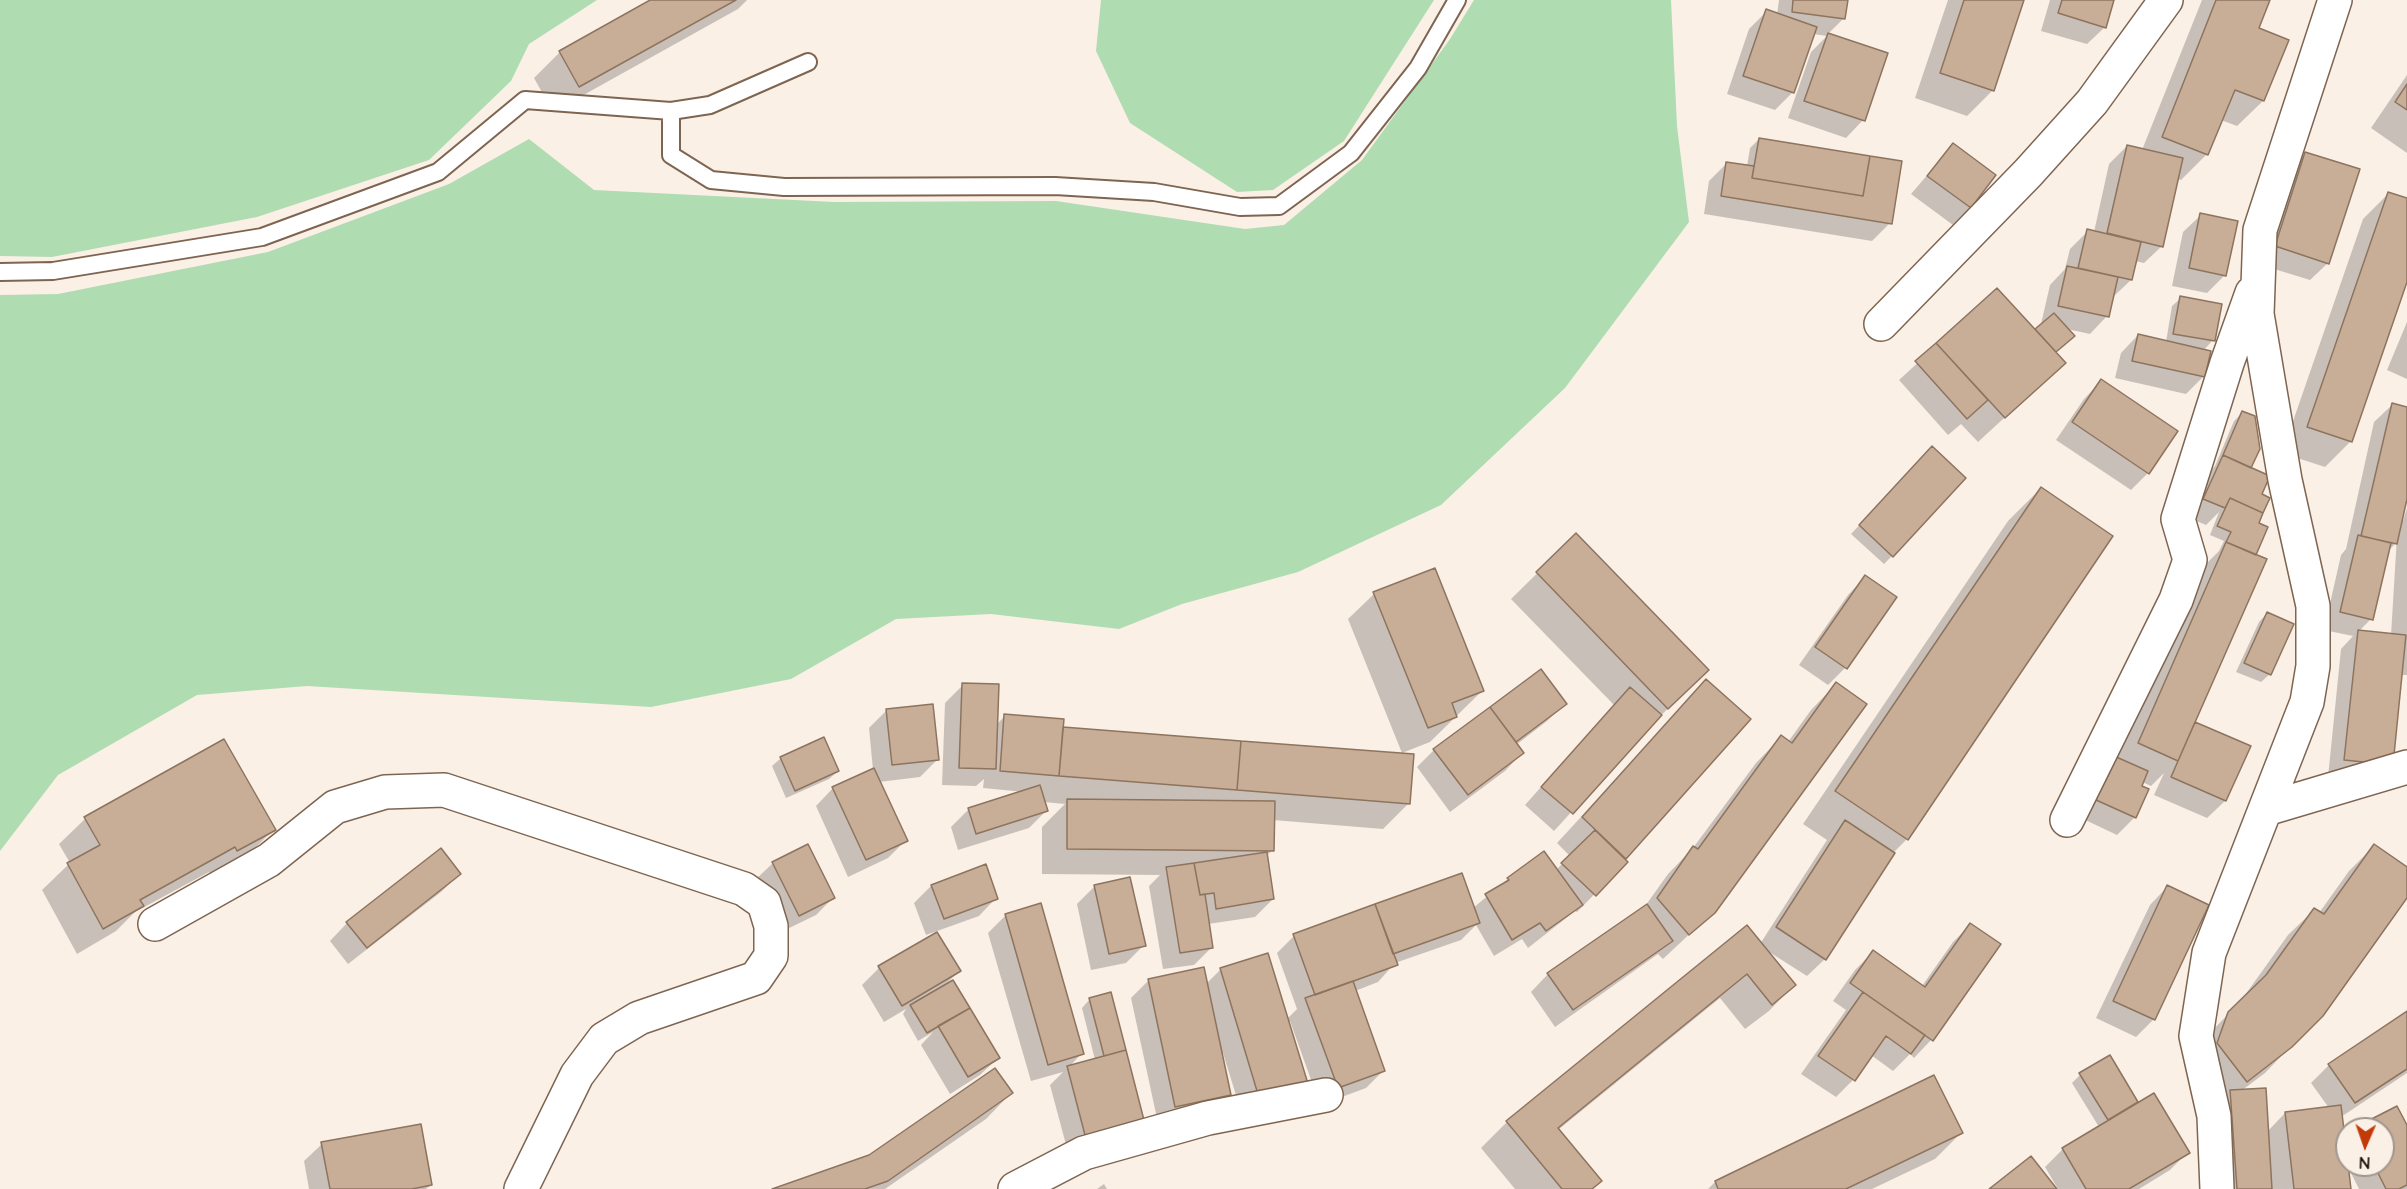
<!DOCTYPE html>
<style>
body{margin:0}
#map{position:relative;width:2407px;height:1189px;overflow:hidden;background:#fbf0e6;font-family:Quicksand,sans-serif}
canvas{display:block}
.north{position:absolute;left:2335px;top:1117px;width:60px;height:60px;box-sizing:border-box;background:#fbf0e6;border:2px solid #a1978e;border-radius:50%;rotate:182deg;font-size:16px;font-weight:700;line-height:24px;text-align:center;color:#1a1109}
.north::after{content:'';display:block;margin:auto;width:21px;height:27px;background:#c23a08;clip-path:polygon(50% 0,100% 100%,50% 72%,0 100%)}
</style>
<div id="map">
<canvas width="2407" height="1189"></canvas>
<div class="north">N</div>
</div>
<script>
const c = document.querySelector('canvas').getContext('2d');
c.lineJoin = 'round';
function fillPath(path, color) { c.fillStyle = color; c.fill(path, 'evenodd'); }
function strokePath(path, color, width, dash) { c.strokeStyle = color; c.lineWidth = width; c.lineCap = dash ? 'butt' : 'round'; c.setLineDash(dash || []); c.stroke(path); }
fillPath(new Path2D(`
 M0,0H597L529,44L511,81L429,160L257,217L52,257L0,256Z
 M1101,0H1434L1344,141L1273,190L1237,192L1130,123L1096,51Z
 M1474,0H1671L1677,126L1689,222L1565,388L1441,505L1298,572L1182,604L1119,629L991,614L896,619L791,679L651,707L307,686L197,695L58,775L0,851V295L58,294L268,252L449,184L529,139L594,190L834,202L1056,201L1245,229L1284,225L1362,160L1450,39Z`), '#b0dcb1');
fillPath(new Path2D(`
 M653,0H747L738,9L553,112L534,78L560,52Z
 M1779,0H1846L1844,18L1828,34L1863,120L1846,138L1788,118L1811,52L1827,36L1813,34L1792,93L1775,110L1727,94L1749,29L1767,11L1777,15Z
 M1948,0H2023L1993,90L1967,116L1915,98Z
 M2050,0H2113L2105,27L2087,44L2041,31Z
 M2202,0H2268L2257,29L2287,40L2263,101L2237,126L2221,120L2207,154L2181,180L2177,179L2162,246L2144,263L2135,261L2131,280L2113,297L2107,316L2090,334L2067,329L2064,344L2054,353L2064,363L1978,442L1961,424L1948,435L1899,380L1997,290L2035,332L2043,324H2041L2050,285L2065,269L2070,249L2088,231L2094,232L2109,164L2127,146L2142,150Z
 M2407,75V153L2371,128Z
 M1759,139L1890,223L1872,241L1704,214L1709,181L1727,163L1747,166L1750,148Z
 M1953,145L1970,208L1953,225L1911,194Z
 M2306,153L2328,263L2310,280L2258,264L2288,171Z
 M2389,193L2407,200V278L2351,441L2325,467L2282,453L2363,219Z
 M2201,215L2225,275L2207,293L2172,286L2183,232Z
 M2181,298L2213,340L2203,351L2204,376L2186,394L2115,378L2121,353L2138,335L2166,342L2172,306Z
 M2407,322V379L2387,370Z
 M2101,381L2148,473L2131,490L2056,440L2084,399Z
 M2392,405L2407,408V492L2401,520L2403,521L2407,508V675H2401L2391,764L2328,777L2341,649L2353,636L2324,630L2341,555L2346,549L2374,422ZM2397,536L2391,635L2359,631L2371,619L2387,552L2395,544Z
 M2243,412L2249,468L2260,495L2190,729L2249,747L2225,801L2207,818L2154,795L2164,773L2151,786L2142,782L2135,817L2117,835L2079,817L2117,759L2201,569L2219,551L2224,541L2210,535L2219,512L2206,525L2187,517L2206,475L2215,466L2234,421Z
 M1923,457L1892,556L1884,564L1851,534Z
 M2041,488L1907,839L1894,852L1825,959L1807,976L1766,950L1794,985L1769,1011L1745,1029L1720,998L1558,1130L1592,1189H1515L1481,1148L1507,1122L1760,944L1827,840L1803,824L2008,521Z
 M1576,535L1681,696L1650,726L1554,831L1525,805L1614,705L1511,599Z
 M1865,577L1845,668L1828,685L1799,665L1848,595Z
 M1374,594L1482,691L1430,742L1402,753L1348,619Z
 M2267,613L2270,674L2261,682L2236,672L2259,622Z
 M1541,671L1565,704L1547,721L1516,745L1522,753L1505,771L1450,812L1417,767L1434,750Z
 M1706,681L1749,719L1623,860L1626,862L1577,912L1575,911L1528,948L1522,939L1494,956L1476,925L1461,940L1395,963L1378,982L1355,991L1384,1070L1366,1088L1320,1105L1290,1021L1288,1022L1307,1086L1243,1118L1223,1053L1221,1054L1230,1094L1212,1112L1158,1123L1131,998L1148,981L1206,984L1221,969L1287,1019L1297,1009L1277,953L1294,936L1473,908L1508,879L1556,870L1570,856L1557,843Z
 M1836,684L1713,912L1663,959L1658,954L1555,1027L1531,992L1548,974L1643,909L1668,874L1693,848L1756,763L1781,737L1788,742L1811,710Z
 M963,685L996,725L1005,716L1409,803L1383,829L1273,820V850L1266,856L1273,899L1255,917L1208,924L1212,947L1194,965L1163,969L1149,886L1160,875L1042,874V827L1065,804L1044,802L1046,811L1029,828L958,850L951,827L968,810L1024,792L983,788L984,779L976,786L942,785L945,703Z
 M886,711L938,759L920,777L879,782L906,840L888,858L848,877L816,806L833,788L873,770L869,728Z
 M224,741L274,829L248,855L211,876L209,872L135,912L116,931L77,954L42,890L70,863L59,844L85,819Z
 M781,758L838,771L829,779L786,798L772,766Z
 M2374,846L2407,869V896L2291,1046L2265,1073L2241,1091L2267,1132L2285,1113L2329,1108L2311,1083L2329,1065L2407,1013V1073L2341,1117L2343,1141L2347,1137L2349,1189H2219L2203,1040L2240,1002L2288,935L2314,910L2319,913L2349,871Z
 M773,863L833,898L816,915L781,932L755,880Z
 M459,874L441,892L348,964L330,941L347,923Z
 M931,886L996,898L979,916L926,935L914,903Z
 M1095,886L1144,945L1126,963L1091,970L1077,904Z
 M2167,887L2154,1019L2136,1037L2096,1018L2150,905Z
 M1006,915L1082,1053L1069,1067L1095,1060L1082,1008L1090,999L1143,1124L1069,1156L1050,1085L1063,1072L1031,1081L988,933Z
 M1970,925L1999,945L1931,1040L1914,1058L1910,1054L1893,1071L1871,1055L1853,1080L1836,1097L1801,1074L1846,1010L1833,1001L1855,970L1873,952L1922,986L1953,942Z
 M879,968L959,971L945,985L998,1058L980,1075L950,1094L921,1045L933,1032L918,1041L903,1014L906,1009L884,1022L862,985Z
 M2080,1075L2136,1102L2132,1106L2188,1152L2170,1170L2139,1189H2058L2045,1167L2063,1149L2099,1127L2072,1083Z
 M1011,1093L986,1119L885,1189H776L870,1156Z
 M2396,1108L2407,1125V1189H2359L2347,1165H2383V1129H2355Z
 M1961,1133L1935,1159L1872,1189H1708L1715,1182Z
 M322,1144L431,1185L426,1189H309L304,1161Z
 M1104,1184L1107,1189H1097Z`), '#0003');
const building = new Path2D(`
 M650,0H736L579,87L559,51Z
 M1793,0H1848L1845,19L1792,12Z
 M1964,0H2024L1994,91L1940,73Z
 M2062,0H2114L2106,28L2058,13Z
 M2216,0H2270L2259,28L2289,40L2264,101L2235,90L2208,155L2162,137Z
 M1766,9L1817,27L1794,93L1743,76Z
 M1828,33L1888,53L1865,121L1804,101Z
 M2407,84V110L2395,102Z
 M1759,138L1870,156L1863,196L1752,178Z
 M1953,143L1996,175L1971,208L1927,176Z
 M2127,145L2183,158L2163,247L2107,233Z
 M2305,152L2360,169L2329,264L2275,246Z
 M1870,156L1902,161L1892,224L1721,196L1726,162L1754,166L1752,178L1863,196Z
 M2388,192L2407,198V282L2352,442L2307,427Z
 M2200,213L2238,221L2226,276L2189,268Z
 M2087,229L2141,242L2132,280L2078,268Z
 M2067,266L2118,277L2109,317L2058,306Z
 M1997,288L2066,363L2005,418L1936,343Z
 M2180,296L2222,304L2215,341L2173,334Z
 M2054,313L2075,336L2056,352L2035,329Z
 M2138,334L2211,351L2205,377L2132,361Z
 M1936,343L1988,400L1967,419L1915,361Z
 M2101,379L2178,431L2149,474L2072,422Z
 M2392,403L2407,407V499L2397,544L2361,536Z
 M2242,411L2255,416L2260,449L2251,468L2223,455Z
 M1932,446L1966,478L1893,557L1859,525Z
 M2223,455L2270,476L2262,494L2270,498L2263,513L2230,498L2225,508L2203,499Z
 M2041,487L2113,536L1908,840L1835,791Z
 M2230,498L2263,513L2259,523L2268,527L2256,555L2226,542L2231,532L2217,526Z
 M1576,533L1709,670L1668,709L1536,572Z
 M2358,535L2391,543L2373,620L2340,612Z
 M2226,542L2267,559L2178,761L2138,743Z
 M1435,568L1484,691L1452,703L1457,717L1428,728L1373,592Z
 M1865,575L1897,597L1847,669L1815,647Z
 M2267,612L2294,624L2271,675L2244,663Z
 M2358,630L2406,635L2393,765L2344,760Z
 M1541,669L1567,704L1516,742L1490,707Z
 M1706,679L1751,719L1626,859L1582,817Z
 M1836,682L1867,704L1715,913L1689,935L1657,898L1693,846L1698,849L1781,735L1792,743Z
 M962,683L999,684L996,769L959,768Z
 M1630,687L1662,715L1573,814L1541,787Z
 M933,704L939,760L892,765L886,709Z
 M1490,707L1524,753L1468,795L1433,749Z
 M1004,714L1064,719L1059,776L1000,771Z
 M2195,722L2251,746L2226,801L2171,777Z
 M1063,727L1241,741L1237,790L1059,776Z
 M824,737L839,771L795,791L780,757Z
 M224,739L276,830L237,851L235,847L140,900L144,906L103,929L67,863L100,845L84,817Z
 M1241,741L1414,754L1410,804L1237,790Z
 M2114,756L2148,771L2142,786L2149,789L2136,818L2096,800Z
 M874,768L908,841L866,860L832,787Z
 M1040,785L1048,811L976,834L968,808Z
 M1067,799L1275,801L1274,851L1067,849Z
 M1845,820L1895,853L1826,960L1776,927Z
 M1595,830L1628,862L1596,896L1561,863Z
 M808,844L835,898L799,916L772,862Z
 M2374,844L2407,867V898L2323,1016L2292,1047L2247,1082L2217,1043L2228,1012L2266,975L2314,908L2324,914Z
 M441,848L461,874L367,948L346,922Z
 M1544,851L1583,905L1546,931L1540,923L1512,940L1485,894L1509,880L1507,878Z
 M1267,852L1274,899L1216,909L1214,893L1200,895L1194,863Z
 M1194,863L1200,895L1205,894L1213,948L1180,953L1166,867Z
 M986,864L998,899L944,919L931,885Z
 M1462,873L1480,923L1393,954L1375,904Z
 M1130,877L1146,946L1109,954L1094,885Z
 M2167,885L2209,905L2155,1020L2113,1001Z
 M1041,903L1084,1054L1048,1065L1005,914Z
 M1375,904L1398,965L1315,995L1293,934Z
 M1647,904L1673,941L1573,1010L1547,973Z
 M1970,923L2001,944L1933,1041L1850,983L1873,950L1925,987Z
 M1747,925L1796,985L1772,1005L1747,974L1558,1128L1602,1181L1592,1189H1562L1506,1121Z
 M937,932L961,971L902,1006L878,966Z
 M1268,953L1309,1087L1260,1101L1220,968Z
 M1204,967L1231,1095L1175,1107L1148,979Z
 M953,980L970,1008L927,1033L910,1005Z
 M1353,981L1385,1071L1338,1088L1305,998Z
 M1111,992L1126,1050L1104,1056L1089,998Z
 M1863,992L1925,1035L1911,1054L1886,1036L1855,1081L1818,1056Z
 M970,1008L1000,1058L968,1077L938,1026Z
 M2407,1011V1069L2355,1103L2328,1064Z
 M1126,1050L1145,1124L1086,1139L1067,1066Z
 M2110,1055L2138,1102L2108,1120L2079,1073Z
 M995,1068L1013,1093L888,1181L865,1189H772L869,1155Z
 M1934,1075L1963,1133L1846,1189H1718L1715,1181Z
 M2266,1088L2272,1189H2237L2230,1090Z
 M2154,1093L2190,1153L2129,1189H2086L2062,1148Z
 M2341,1105L2351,1189H2294L2285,1112Z
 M2397,1106L2407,1125V1185L2399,1189H2386L2374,1165H2383V1129L2354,1128Z
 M421,1124L432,1185L412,1189H330L321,1142Z
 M2031,1156L2057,1189H1989Z`);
fillPath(building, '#c8ad97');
strokePath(building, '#8d745f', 1.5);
const service = new Path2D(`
 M808,62L710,105L671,111V155L711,180L784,187L1055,186L1154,192L1240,207L1279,206L1351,153L1418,68L1457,0
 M0,272L53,271L262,237L438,172L525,100L671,111`);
const minor = new Path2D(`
 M1881,324L2028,173L2092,102L2166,0
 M2266,809L2407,767
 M2067,820L2176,600L2190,560L2178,519L2227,363L2252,293
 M155,924L269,860L335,807L385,792L444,790L744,889L764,903L771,926V956L756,978L639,1018L604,1039L577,1075L521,1189
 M1015,1189L1084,1153L1208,1118L1326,1095
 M2217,1189L2214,1116L2196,1036L2209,953L2307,702L2313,666V606L2285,480L2257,314L2260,230L2335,0`);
strokePath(service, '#7e6551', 20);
strokePath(minor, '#7e6551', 36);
strokePath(service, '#fff', 16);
strokePath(minor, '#fff', 33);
</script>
